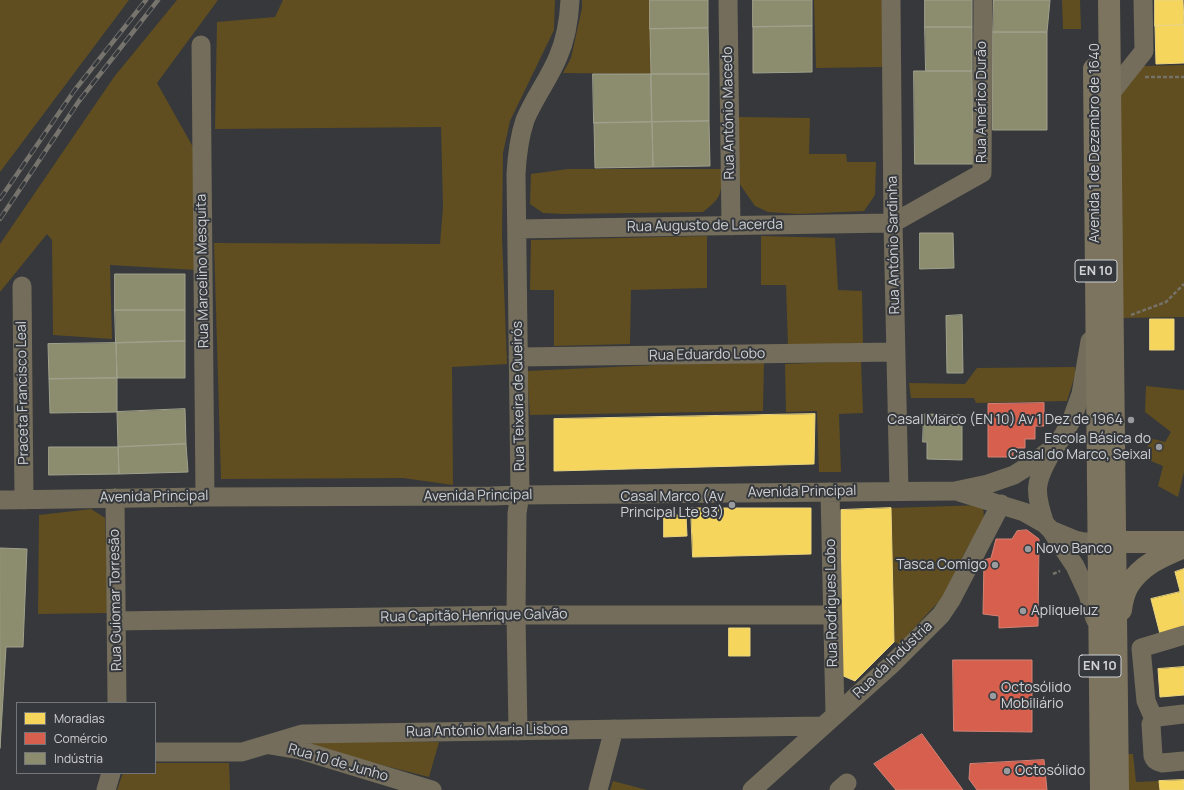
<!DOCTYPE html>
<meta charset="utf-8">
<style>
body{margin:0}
#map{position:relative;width:1184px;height:790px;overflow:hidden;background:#36383b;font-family:Manrope,sans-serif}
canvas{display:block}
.legend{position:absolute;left:16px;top:702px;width:140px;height:72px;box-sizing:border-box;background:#35383c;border:1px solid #737579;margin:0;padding:5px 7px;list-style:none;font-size:12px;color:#cfd1d4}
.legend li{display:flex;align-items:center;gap:8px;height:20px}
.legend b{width:20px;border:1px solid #737579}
</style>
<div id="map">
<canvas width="1184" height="790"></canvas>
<ul class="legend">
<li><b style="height:11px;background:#f6d55c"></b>Moradias</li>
<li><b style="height:11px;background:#d6604d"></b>Comércio</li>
<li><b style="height:11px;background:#8c8c6e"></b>Indústria</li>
</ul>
</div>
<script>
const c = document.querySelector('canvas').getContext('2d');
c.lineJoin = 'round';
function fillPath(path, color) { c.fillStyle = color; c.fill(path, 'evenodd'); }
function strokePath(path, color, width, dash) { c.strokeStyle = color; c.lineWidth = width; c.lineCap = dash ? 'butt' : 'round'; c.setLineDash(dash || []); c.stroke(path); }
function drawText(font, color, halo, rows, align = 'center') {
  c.font = font + ' Manrope,sans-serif'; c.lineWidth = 4; c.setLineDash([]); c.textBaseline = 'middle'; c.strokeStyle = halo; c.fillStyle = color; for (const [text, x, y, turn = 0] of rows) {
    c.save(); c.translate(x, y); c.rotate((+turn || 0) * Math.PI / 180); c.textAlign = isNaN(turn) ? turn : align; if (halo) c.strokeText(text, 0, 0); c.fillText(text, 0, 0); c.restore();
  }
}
fillPath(new Path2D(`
 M0,0H129L0,172Z
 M177,0H218L157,83L193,147L196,270L110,265L112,339L53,335L52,240L47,234L0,292V244L114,77Z
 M283,0H555L554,30L510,121L503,153L502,237L507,364L452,367L453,485L403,478L221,479L214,243L440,244L443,207L441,127L215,129L217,22L275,17Z
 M582,0H650L651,74L563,73L571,58L582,8Z
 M814,0H882L883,67L816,68Z
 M1062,0H1080L1081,29H1063Z
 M1184,65V317L1123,318L1119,89L1144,66Z
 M738,117L810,118L809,154H846L847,162H876L875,195L864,211L797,214L768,212L755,206L739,183Z
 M568,169H722C721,193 723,197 703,212L564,214L543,213L530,204L531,174Z
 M707,236V288L631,290L630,344L554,346V290H530L531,240Z
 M761,236L835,238L838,290L862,291L863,343L788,346L786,285H761Z
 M764,360L763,411L530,415L527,371Z
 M861,361L863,413L839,414L841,472H819L817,411L786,412L785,364Z
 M1075,367V375L1067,401L976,403L974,398H911L909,383L965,384L977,368Z
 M1146,386L1184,390V472L1178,497L1158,486L1163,466L1146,459L1149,438L1165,442L1171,432L1145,412Z
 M983,505L984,519L965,552L943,597L899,644L894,642L891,508Z
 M91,509L105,518L108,613L38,614L39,515Z
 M310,740L439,742L429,777L311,747Z
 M1128,754H1133L1136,782L1184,780V790H1128Z
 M155,763H229L230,790H117L123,773H155Z
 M613,781L647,790H610Z`), '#604e20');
const homes = new Path2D(`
 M1155,0H1183L1184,25L1155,26Z
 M1184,25V63L1156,64L1155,26Z
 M1150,319H1174V350H1150Z
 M815,414L814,464L554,471V419Z
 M691,508H811V554L693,557Z
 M891,508L894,642L855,681L841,675V510Z
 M664,515H686L687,536L664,537Z
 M1184,569V606L1175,572Z
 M1180,592L1184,606V628L1160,634L1151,599Z
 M729,628H750V656H729Z
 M1184,667V695L1160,697L1158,669Z
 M1184,780V790H1160L1159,781Z`);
fillPath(homes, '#f6d55c');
strokePath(homes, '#ead480', 1);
const shops = new Path2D(`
 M1044,403V426H1035V439H1025V448H1013V457H988V404Z
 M1027,530L1039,539L1038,626L999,628V616L983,614L984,560L991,558L996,539H1012L1017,531Z
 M953,660H1032V732L954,731Z
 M922,734L963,790H896L874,764Z
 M1044,760L1047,790H977L969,779L970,764Z`);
fillPath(shops, '#d6604d');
strokePath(shops, '#d48276', 1);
const industry = new Path2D(`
 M650,0H708V28L650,29Z
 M753,0H812V26L753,27Z
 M925,0H972V27H925Z
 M994,0H1050L1047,32H993Z
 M812,26V72L753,73V27Z
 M925,27H972V71H926Z
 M708,28L709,74H651L650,29Z
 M993,32H1047V130H993Z
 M914,71H972L973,164H915Z
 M593,74H651L652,122L594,123Z
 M651,74H709V121L652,122Z
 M709,121L710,166L653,167L652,122Z
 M652,122L653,167L595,168L594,123Z
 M920,233H953L954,268L920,269Z
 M115,274H185V310H115Z
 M115,310H185V341L116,343Z
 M962,315L963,373H947L946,316Z
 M185,341V378H117L116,343Z
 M116,343L117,378L49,379L48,344Z
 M117,378V412L50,413L49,379Z
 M185,409L186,444L118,447L117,412Z
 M924,414L962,415V460L927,459V442H923Z
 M186,444L188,472L119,474L118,447Z
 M49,447H118L119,474L49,475Z
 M0,548L27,549L23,647H6L0,748Z`);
fillPath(industry, '#8c8c6e');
strokePath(industry, '#a0a18d', 1);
strokePath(new Path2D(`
 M1145,77H1184
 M1131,315L1166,302L1184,284
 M1053,574L1060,571`), '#767269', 2.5, [4, 2]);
strokePath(new Path2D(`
 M728,0L731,226
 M891,0L893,223L899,491
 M201,45L205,497
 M1110,94L1144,51L1143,0
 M517,229L893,223L982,173L983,0
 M22,286L24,500
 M518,357L896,352
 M830,492L835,715
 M959,492L1024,512L1045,524L1051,530L1075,566L1088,594L1095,619
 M115,498L117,703
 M0,500L205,497L492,496L520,495L955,491L988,484L1014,475L1033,463L1056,446L1064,434L1072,419L1081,394L1090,341
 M1045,524C1034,492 1034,482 1052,452
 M1051,530L1075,540L1084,542H1113
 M116,621L516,615H832
 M1154,719L1146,701L1141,648L1184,635
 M1154,719L1151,724L1153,756C1154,760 1157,762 1162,763L1184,761
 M1154,719L1158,717L1184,714
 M518,731L516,615L517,513L520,495L516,174C517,155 519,138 525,120C534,98 549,79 558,57C566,39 569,20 570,0
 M270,745L300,750L432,790
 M155,752H242L302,734L822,726
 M106,790L111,773
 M598,790L614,729
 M752,790L891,665L941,615L951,600L1001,504
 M839,790L847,783`), '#746d5b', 19);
strokePath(new Path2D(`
 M1109,0L1118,790
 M1094,69L1101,790
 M1115,542H1184
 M1121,610C1122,602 1124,593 1128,586C1141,565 1162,556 1184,547`), '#7d745f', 22);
const rail = new Path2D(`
 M0,199L74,91L146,0
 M0,219L79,101L158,0`);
strokePath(rail, '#77746d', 4.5);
strokePath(rail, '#35383c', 3, [9]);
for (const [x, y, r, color] of [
 [1131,420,4,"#999b9e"],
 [1159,447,4,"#999b9e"],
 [732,505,4,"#999b9e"],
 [1028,549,4,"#999b9e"],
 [995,565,4,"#999b9e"],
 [1023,611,4,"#999b9e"],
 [993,696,4,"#999b9e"],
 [1007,771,4,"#999b9e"]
]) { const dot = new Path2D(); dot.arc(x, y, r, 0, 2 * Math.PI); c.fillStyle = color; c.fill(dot); strokePath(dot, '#35383c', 1.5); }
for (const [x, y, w] of [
 [1096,271,42],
 [1100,666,42]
]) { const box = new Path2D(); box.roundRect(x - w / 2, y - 11, w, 22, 3); c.fillStyle = '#35383c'; c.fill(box); strokePath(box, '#cfd1d4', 1); }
drawText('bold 13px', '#cfd1d4', null, [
 ["EN 10",1096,271],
 ["EN 10",1100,666]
]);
drawText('14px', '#cfd1d4', '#35383c', [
 ["Rua Américo Durão",982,102,-90],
 ["Rua António Macedo",729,113,-91],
 ["Avenida 1 de Dezembro de 1640",1095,143,-90],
 ["Rua Augusto de Lacerda",705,226,-1],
 ["Rua António Sardinha",894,245,-91],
 ["Rua Marcelino Mesquita",203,271,-91],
 ["Rua Eduardo Lobo",707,355,-1],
 ["Praceta Francisco Leal",23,393,-91],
 ["Rua Teixeira de Queirós",519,396,-91],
 ["Avenida Principal",802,492,-1],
 ["Avenida Principal",478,496,-1],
 ["Avenida Principal",154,497,-1],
 ["Rua Guiomar Torresão",116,600,-91],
 ["Rua Rodrigues Lobo",832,603,-91],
 ["Rua Capitão Henrique Galvão",474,616,-1],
 ["Rua da Indústria",893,660,-44],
 ["Rua António Maria Lisboa",487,731,-1],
 ["Rua 10 de Junho",338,763,16]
]);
drawText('14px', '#cfd1d4', '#35383c', [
 ["Casal Marco (EN 10) Av 1 Dez de 1964",1123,420],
 ["Escola Básica do",1151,439],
 ["Casal do Marco, Seixal",1151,455],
 ["Casal Marco (Av",724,497],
 ["Principal Lte 93)",724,513],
 ["Novo Banco",1036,549,"left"],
 ["Tasca Comigo",987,565],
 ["Apliqueluz",1031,611,"left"],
 ["Octosólido",1001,688,"left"],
 ["Mobiliário",1001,704,"left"],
 ["Octosólido",1015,771,"left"]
], 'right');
</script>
